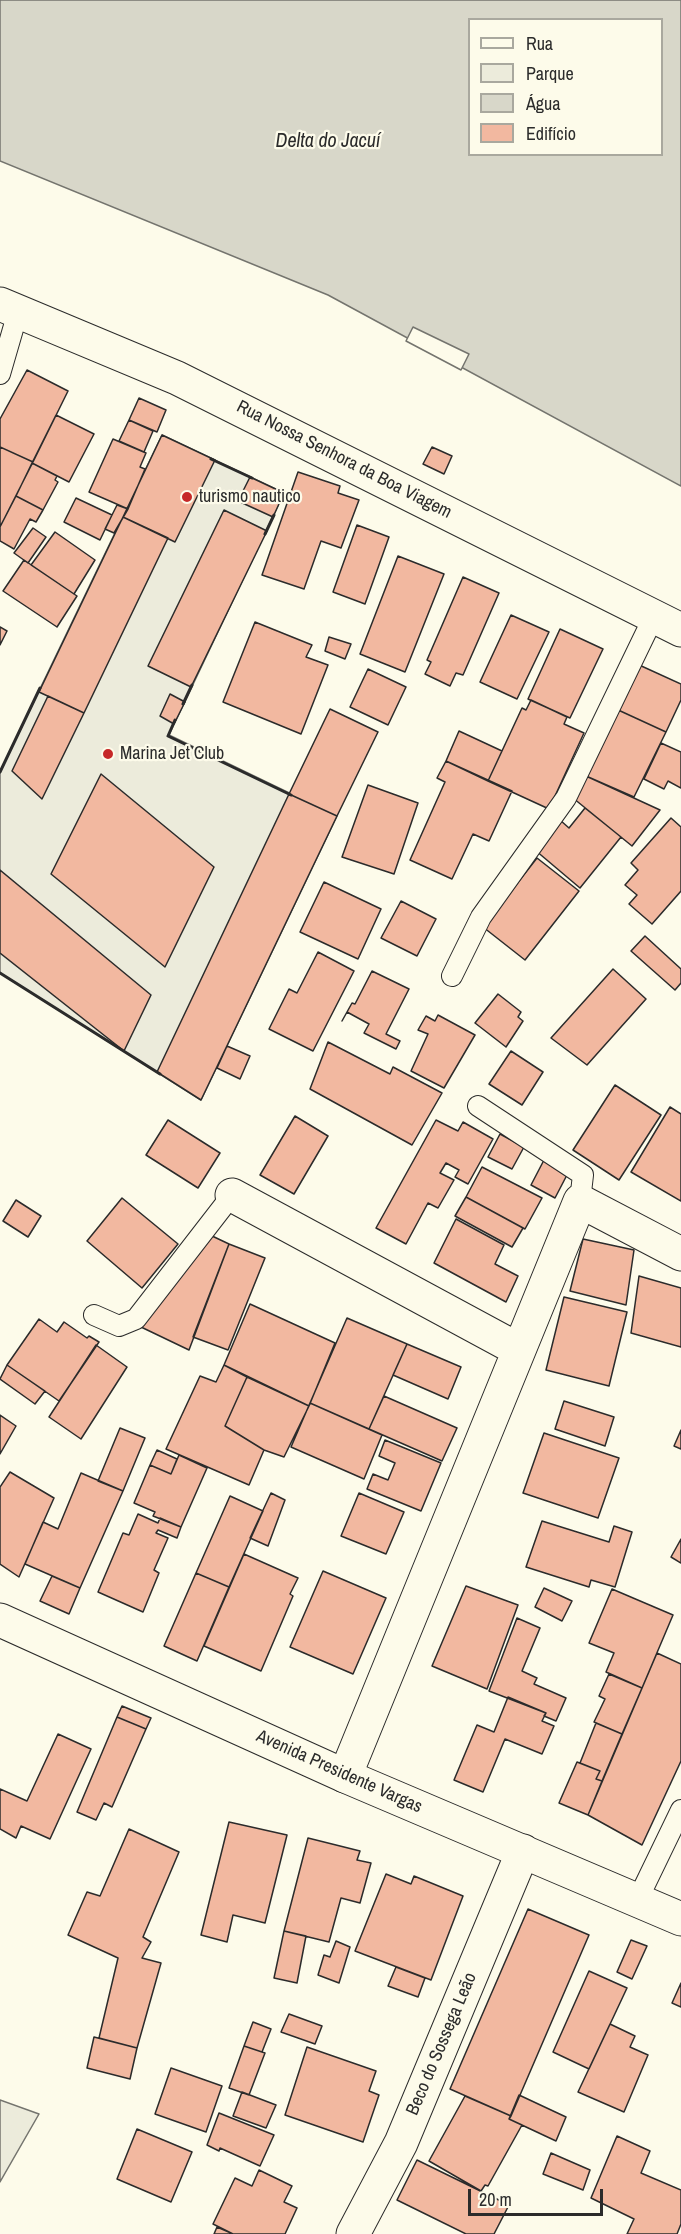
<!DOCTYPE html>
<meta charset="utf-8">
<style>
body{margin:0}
#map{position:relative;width:681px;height:2234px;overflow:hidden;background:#fdfbea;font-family:"Archivo Narrow",sans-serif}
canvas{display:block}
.legend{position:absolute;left:468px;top:18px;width:195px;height:138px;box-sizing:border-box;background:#fdfbea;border:2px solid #a9a89e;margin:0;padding:8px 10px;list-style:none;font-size:18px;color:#2b2b2b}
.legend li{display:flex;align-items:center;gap:12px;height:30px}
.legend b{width:30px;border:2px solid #a9a89e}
.scale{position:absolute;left:468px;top:2189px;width:135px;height:27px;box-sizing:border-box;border:3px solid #2b2b2b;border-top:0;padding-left:8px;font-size:18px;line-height:21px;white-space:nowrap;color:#2b2b2b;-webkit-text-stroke:4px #fdfbea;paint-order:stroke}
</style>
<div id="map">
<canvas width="681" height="2234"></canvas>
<ul class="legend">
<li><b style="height:8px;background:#fdfbea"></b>Rua</li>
<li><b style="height:16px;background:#ecebdb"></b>Parque</li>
<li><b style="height:16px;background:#d8d7c9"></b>Água</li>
<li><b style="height:16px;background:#f2b8a0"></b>Edifício</li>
</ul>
<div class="scale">20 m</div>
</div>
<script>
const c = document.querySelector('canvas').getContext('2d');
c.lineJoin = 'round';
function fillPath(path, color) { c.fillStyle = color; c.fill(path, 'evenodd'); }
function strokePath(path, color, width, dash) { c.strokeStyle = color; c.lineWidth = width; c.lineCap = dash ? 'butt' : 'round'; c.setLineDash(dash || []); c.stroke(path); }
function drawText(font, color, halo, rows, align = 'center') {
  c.font = font + ' "Archivo Narrow",sans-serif'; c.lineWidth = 4.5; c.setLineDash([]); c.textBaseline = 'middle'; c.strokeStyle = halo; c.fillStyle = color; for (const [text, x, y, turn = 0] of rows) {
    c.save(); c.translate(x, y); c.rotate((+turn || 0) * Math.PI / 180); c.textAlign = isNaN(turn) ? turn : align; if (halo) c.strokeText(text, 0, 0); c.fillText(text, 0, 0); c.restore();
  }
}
const green = new Path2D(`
 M162,435L284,493L169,735L337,816L201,1100L0,973V772Z
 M0,2100L39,2114L0,2182Z`);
fillPath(green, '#ecebdb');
strokePath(green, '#74746e', 1.5);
const water = new Path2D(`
 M0,0H681V486L328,295L0,161ZM470,20H662V154H470Z`);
fillPath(water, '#d8d7c9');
strokePath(water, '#74746e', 1.5);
const pier = new Path2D(`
 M413,327L469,354L461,370L406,341Z`);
fillPath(pier, '#fdfbea');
strokePath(pier, '#74746e', 1.5);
const building = new Path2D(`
 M27,370L68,391L33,462L0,447V419Z
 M139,398L166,410L157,432L129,420Z
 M56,415L94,434L69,482L32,463Z
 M129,420L153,431L144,452L119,441Z
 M162,435L215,460L175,542L123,517Z
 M113,439L146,453L140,467L145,469L128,509L89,492Z
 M0,447L33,462L1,525H0Z
 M432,447L452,456L444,474L423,464Z
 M32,463L57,476L55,480L58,482L43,510L16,496Z
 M298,472L340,486L338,493L359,500L341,548L321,541L304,589L262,575Z
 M250,477L284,493L273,517L238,501Z
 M16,496L43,510L36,522L30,519L14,549L0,541V527Z
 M76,498L112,515L100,540L64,522Z
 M117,505L128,509L114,533L105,529Z
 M224,510L267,531L191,687L148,666Z
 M123,517L168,538L84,713L39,692Z
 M357,525L389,537L365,604L333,592Z
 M33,528L46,537L28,563L14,553Z
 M55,532L95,560L74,594L31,565Z
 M398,556L444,574L405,672L360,654Z
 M24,560L77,596L57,627L3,591Z
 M463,577L499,593L463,675L456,673L450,686L425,674L431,662L427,660Z
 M511,615L549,632L517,699L480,682Z
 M255,622L312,645L306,657L328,665L301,734L223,702Z
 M0,627L7,631L0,645Z
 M560,629L603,649L570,718L528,699Z
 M329,637L351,644L345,659L325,651Z
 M637,664L681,684V700L666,732L616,709Z
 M368,669L406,687L388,725L350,707Z
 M170,694L185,702L174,724L160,716Z
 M48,696L84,713L42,799L12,771Z
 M531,700L567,717L564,724L584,733L549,809L488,781L522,708L526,710Z
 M330,709L378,732L337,816L289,794Z
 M616,709L666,732L634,797L586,776Z
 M459,731L502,751L488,781L446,761Z
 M661,743L681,752V788L668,781L664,789L644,779Z
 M446,761L512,791L489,841L473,834L452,879L410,860L445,782L437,778Z
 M101,774L214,867L165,967L51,874Z
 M586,776L660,810L632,846L573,798Z
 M368,785L418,803L394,874L342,857Z
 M289,794L337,816L201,1100L157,1072Z
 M585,808L621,837L580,888L535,850L560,820L569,828Z
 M671,818L681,827V891L652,924L629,904L637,895L625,885L638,870L631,863Z
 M537,858L579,891L525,960L483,927Z
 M0,870L151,995L124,1051L0,953Z
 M324,882L381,909L358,959L300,932Z
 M401,901L436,919L417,956L381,938Z
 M645,936L681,969V983L675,990L631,951Z
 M318,952L354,971L313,1051L269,1029L289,989L297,993Z
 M613,969L646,999L587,1065L551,1038Z
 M372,971L409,989L386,1034L400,1041L396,1049L364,1033L369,1024L347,1012L342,1021L352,1003L355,1004Z
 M498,994L521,1012L518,1017L523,1021L506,1047L475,1023Z
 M438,1015L475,1035L444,1088L411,1071L428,1034L418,1030L426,1016L435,1021Z
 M328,1042L390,1074L393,1067L442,1093L412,1145L310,1089Z
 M227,1046L250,1056L240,1079L217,1068Z
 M511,1051L543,1072L522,1105L489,1084Z
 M615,1085L661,1115L619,1180L573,1150Z
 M670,1107L681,1114V1201L631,1172Z
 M295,1116L328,1136L294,1194L260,1175Z
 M168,1120L220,1153L198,1188L146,1155Z
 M436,1120L458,1131L463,1122L493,1139L468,1184L455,1177L459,1170L446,1163L440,1173L454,1180L438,1208L428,1203L406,1244L376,1228Z
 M500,1134L524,1147L512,1169L488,1157Z
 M544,1160L568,1173L555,1198L531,1185Z
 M482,1167L542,1198L525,1229L466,1197Z
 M466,1197L523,1228L512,1247L455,1216Z
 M122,1198L178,1244L142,1288L87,1241Z
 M16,1200L41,1216L28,1237L3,1221Z
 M456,1219L504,1245L495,1264L518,1276L506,1302L434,1263Z
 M210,1235L229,1244L189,1350L141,1327Z
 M583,1239L634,1250L626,1305L570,1291Z
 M229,1244L265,1258L228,1350L193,1337Z
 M639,1276L681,1288V1347L631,1333Z
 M564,1297L627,1312L609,1386L546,1370Z
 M250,1304L335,1343L309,1406L224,1365Z
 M347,1318L407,1344L369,1429L310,1403Z
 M39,1319L57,1332L64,1322L87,1338L89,1336L99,1342L59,1401L7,1365Z
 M407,1344L461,1367L448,1399L393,1375Z
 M96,1345L127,1367L81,1439L49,1417Z
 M7,1365L45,1391L35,1404L0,1379Z
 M224,1365L247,1377L225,1426L264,1450L249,1485L166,1449L200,1376L216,1382Z
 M247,1377L309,1406L284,1457L264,1450L225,1426Z
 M384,1396L457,1428L442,1461L369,1429Z
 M564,1401L614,1417L605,1446L555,1429Z
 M310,1403L382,1435L364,1479L291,1447Z
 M0,1415L16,1426L0,1454Z
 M120,1428L145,1438L123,1491L98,1481Z
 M681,1430V1449L674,1446Z
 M544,1433L619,1458L598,1518L523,1493Z
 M385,1440L441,1463L421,1511L367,1489L373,1474L388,1480L395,1463L379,1456Z
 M157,1450L177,1459L171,1474L150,1465Z
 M179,1455L207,1468L181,1527L153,1516L155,1512L134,1503L150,1465L171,1474Z
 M10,1472L54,1498L19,1577L0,1564V1487Z
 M81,1473L123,1491L80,1588L25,1564L43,1522L58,1529Z
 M271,1493L285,1500L268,1546L250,1538Z
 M359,1493L404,1512L386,1554L341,1536Z
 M230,1496L263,1511L229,1587L196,1573Z
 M138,1514L158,1523L160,1518L181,1527L177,1538L158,1530L156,1533L168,1538L154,1570L159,1573L143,1612L98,1592L123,1533L129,1535Z
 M542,1521L609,1542L614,1526L632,1532L615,1587L591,1580L589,1587L526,1567Z
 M681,1539V1563L671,1557Z
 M244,1554L298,1578L290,1594L293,1596L261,1671L204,1646Z
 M323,1571L386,1598L353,1674L290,1647Z
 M196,1573L229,1587L197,1661L164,1646Z
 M52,1576L80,1588L69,1614L40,1601Z
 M466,1586L518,1605L487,1689L432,1666Z
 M544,1588L572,1601L562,1621L535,1607Z
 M612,1589L673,1615L642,1688L606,1672L614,1653L589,1643Z
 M517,1618L540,1628L522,1671L537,1678L534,1684L566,1698L556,1721L544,1716L546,1713L489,1691Z
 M657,1653L681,1664V1761L642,1845L588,1815Z
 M609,1674L642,1688L622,1734L594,1722L605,1699L599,1696Z
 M508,1697L546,1713L542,1721L554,1726L542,1754L505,1739L483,1792L454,1780L477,1725L494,1732Z
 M122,1706L151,1718L146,1729L117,1717Z
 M117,1717L146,1729L112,1807L104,1803L96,1820L77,1812Z
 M596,1723L622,1734L602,1781L596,1779L600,1771L580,1763Z
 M58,1734L91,1749L50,1839L21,1826L16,1838L0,1829V1789L27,1801Z
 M577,1762L600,1771L596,1779L602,1781L588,1815L559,1803Z
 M229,1822L287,1835L265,1923L233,1915L227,1942L201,1935Z
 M129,1829L179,1852L143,1937L151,1942L142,1958L161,1963L137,2048L99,2038L118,1958L68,1935L87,1892L100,1896Z
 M308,1838L360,1851L357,1860L371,1863L360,1903L341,1898L329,1942L284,1931Z
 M386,1874L411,1884L414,1876L463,1896L431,1980L355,1951Z
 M528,1909L589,1935L511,2116L450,2089Z
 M284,1931L306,1936L297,1983L274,1978Z
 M631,1940L647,1946L632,1979L617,1972Z
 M336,1941L350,1947L339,1983L318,1975L324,1955L330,1957Z
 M396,1967L425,1978L418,1997L388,1986Z
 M589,1971L627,1988L589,2069L553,2052Z
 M681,1983V2007L672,2003Z
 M289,2014L322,2026L315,2044L281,2032Z
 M253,2022L271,2029L262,2052L244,2046Z
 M610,2024L635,2036L630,2047L648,2055L624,2112L578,2092Z
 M94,2037L137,2048L130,2079L87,2068Z
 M244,2046L265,2053L249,2095L229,2088Z
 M307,2047L376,2071L369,2091L379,2095L363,2142L285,2115Z
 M171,2068L222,2086L206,2132L155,2114Z
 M242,2092L276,2105L266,2128L233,2116Z
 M519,2095L566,2117L556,2141L509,2119Z
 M465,2096L511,2116L509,2119L522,2125L488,2186L485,2185L481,2191L429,2161Z
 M219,2113L274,2135L260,2166L220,2148L219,2151L207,2145Z
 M137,2129L192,2152L171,2202L117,2179Z
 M617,2136L650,2151L641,2173L681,2190V2224L677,2234H627L634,2219L591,2198Z
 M551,2153L590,2170L583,2190L543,2174Z
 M417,2160L509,2205L494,2234H466L397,2200Z
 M259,2170L292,2186L284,2202L297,2208L285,2234H233L213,2224L235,2178L252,2186Z
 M217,2227L233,2234H214Z`);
fillPath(building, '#f2b8a0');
strokePath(building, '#2b2b2b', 1.5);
const lane = new Path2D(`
 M0,374L18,312
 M452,976L481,917L566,798L654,616
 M478,1106L583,1175L580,1201
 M94,1315L119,1326L136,1319L232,1195
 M638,1899L681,1810`);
const street = new Path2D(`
 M0,304L177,378L681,630
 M232,1195L519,1350
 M345,1776L580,1201L681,1254
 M353,2234L401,2143L523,1851`);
const secondary = new Path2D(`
 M0,1620L345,1776L681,1919`);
strokePath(lane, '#2b2b2b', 22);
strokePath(street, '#2b2b2b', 35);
strokePath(secondary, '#2b2b2b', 35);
strokePath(lane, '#fdfbea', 20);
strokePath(street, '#fdfbea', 33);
strokePath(secondary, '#fdfbea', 33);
strokePath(new Path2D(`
 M211,459L252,478
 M265,534L274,515
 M183,704L192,685
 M175,720L168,736L291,795
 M0,772L40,688
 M0,973L160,1074`), '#2b2b2b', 3);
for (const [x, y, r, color] of [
 [187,497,6,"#c62828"],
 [108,754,6,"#c62828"]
]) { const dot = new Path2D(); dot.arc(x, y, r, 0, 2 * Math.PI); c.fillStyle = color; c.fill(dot); strokePath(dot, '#fdfbea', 2); }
drawText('18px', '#2b2b2b', '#fdfbea', [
 ["Rua Nossa Senhora da Boa Viagem",344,460,27],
 ["Avenida Presidente Vargas",339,1772,24],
 ["Beco do Sossega Leão",442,2044,-67]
]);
drawText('18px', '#2b2b2b', '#fdfbea', [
 ["turismo nautico",199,497],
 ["Marina Jet Club",120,754]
], 'left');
drawText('italic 20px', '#2b2b2b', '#fdfbea', [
 ["Delta do Jacuí",328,142]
]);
</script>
